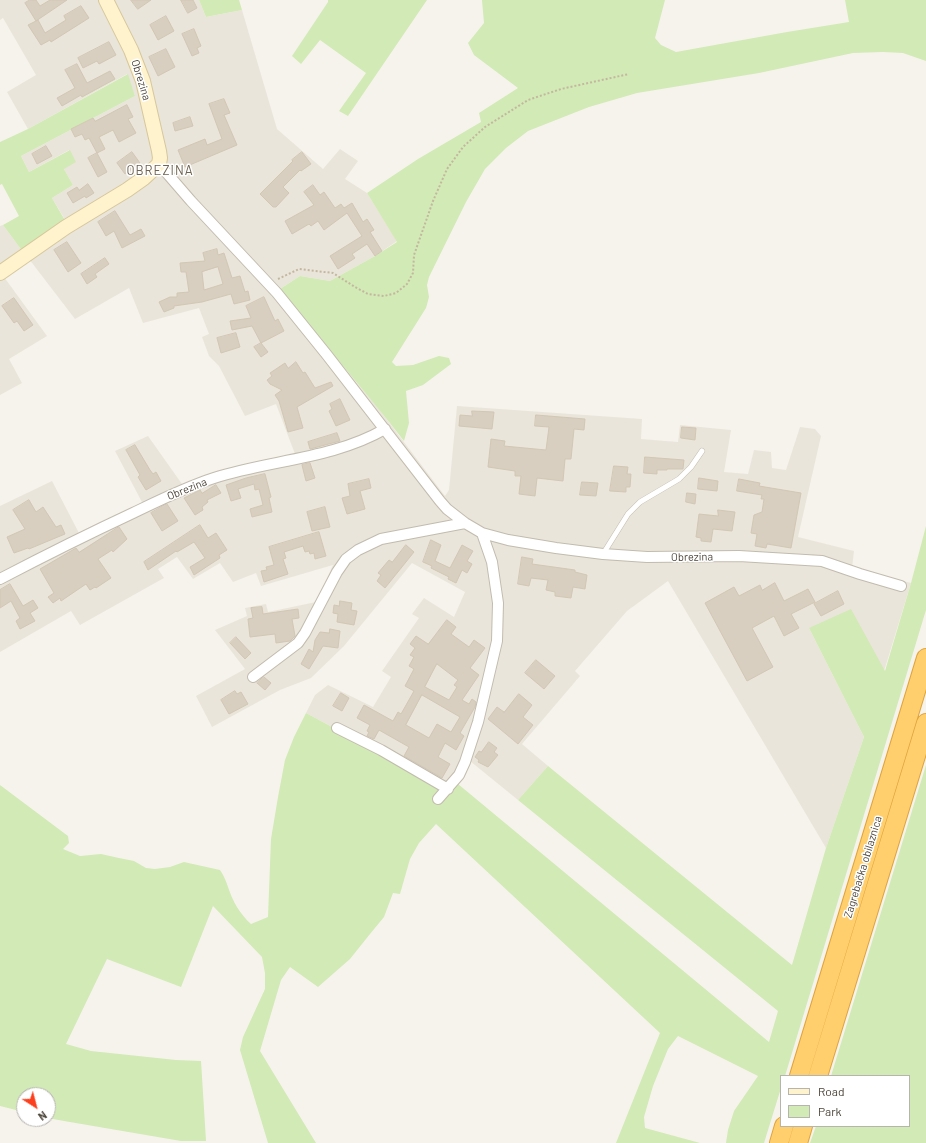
<!DOCTYPE html>
<meta charset="utf-8">
<style>
body{margin:0}
#map{position:relative;width:926px;height:1143px;overflow:hidden;background:#f6f3ec;font-family:Barlow,sans-serif}
canvas{display:block}
.legend{position:absolute;left:780px;top:1075px;width:130px;height:52px;box-sizing:border-box;background:#fff;border:1px solid #b7b4b0;margin:0;padding:5px 7px;list-style:none;font-size:12px;color:#4b4439}
.legend li{display:flex;align-items:center;gap:8px;height:20px}
.legend b{width:20px;border:1px solid #b7b4b0}
.north{position:absolute;left:16px;top:1087px;width:40px;height:40px;box-sizing:border-box;background:#fff;border:1px solid #b7b4b0;border-radius:50%;rotate:144deg;font-size:11px;font-weight:700;line-height:16px;text-align:center;color:#4b4439}
.north::after{content:'';display:block;margin:auto;width:14px;height:18px;background:#fc3f1d;clip-path:polygon(50% 0,100% 100%,50% 72%,0 100%)}
</style>
<div id="map">
<canvas width="926" height="1143"></canvas>
<ul class="legend">
<li><b style="height:5px;background:#fff3cd"></b>Road</li>
<li><b style="height:11px;background:#d2eab5"></b>Park</li>
</ul>
<div class="north">N</div>
</div>
<script>
const c = document.querySelector('canvas').getContext('2d');
c.lineJoin = 'round';
function fillPath(path, color) { c.fillStyle = color; c.fill(path, 'evenodd'); }
function strokePath(path, color, width, dash) { c.strokeStyle = color; c.lineWidth = width; c.lineCap = dash ? 'butt' : 'round'; c.setLineDash(dash || []); c.stroke(path); }
function drawText(font, color, halo, rows, align = 'center') {
  c.font = font + ' Barlow,sans-serif'; c.lineWidth = 3; c.setLineDash([]); c.textBaseline = 'middle'; c.strokeStyle = halo; c.fillStyle = color; for (const [text, x, y, turn = 0] of rows) {
    c.save(); c.translate(x, y); c.rotate((+turn || 0) * Math.PI / 180); c.textAlign = isNaN(turn) ? turn : align; if (halo) c.strokeText(text, 0, 0); c.fillText(text, 0, 0); c.restore();
  }
}
fillPath(new Path2D(`
 M0,0H199L206,17L242,10L277,129L323,169L340,149L358,161L345,179L367,193L397,241L375,256L330,281L300,276L280,289L307,324L378,408L445,496L449,490L457,406L642,419L641,439L678,442L680,425L731,430L724,472L748,474L754,450L771,452L772,468L786,470L800,427L815,429L821,436L798,537L854,551L852,568L911,583L884,671L809,628L864,737L826,848L668,581L627,611L575,671L580,676L522,744L548,766L518,800L470,761L466,774L448,795L401,764L306,713L315,695L328,685L373,707L391,677L382,671L419,618L412,614L424,598L454,617L465,592L412,563L344,646L311,678L280,690L212,727L196,696L245,669L215,630L247,616L245,608L266,604L268,612L316,602L333,565L261,586L256,573L233,582L220,563L193,579L177,557L158,569L164,578L80,625L71,611L0,652V506L52,481L80,535L143,504L115,451L148,436L182,484L295,454L276,404L245,416L219,366L209,356L202,337L209,334L199,308L143,323L129,288L75,319L29,259L4,277L47,336L9,359L22,383L0,395V226L3,225L23,252L66,221L52,198L73,185L64,169L69,150L29,172L21,156L135,96L127,74L28,129L7,92L36,75L3,18L0,20Z`), '#eae5da');
fillPath(new Path2D(`
 M199,0H239L242,10L206,17Z
 M328,0H427L348,116L339,111L366,73L320,40L301,64L292,56L328,2Z
 M482,0H665L655,38L661,45L676,52L787,32L849,22L845,0H926V61L903,53L883,52L853,53L759,73L637,93L589,107L528,131L506,148L485,169L466,202L429,277L427,285L429,297L426,308L392,362L396,366L413,365L439,356L449,358L451,364L423,385L406,391L409,423L404,441C364,389 320,341 280,289L300,276L330,281L375,256L397,242L367,193L418,159L481,122L479,113L518,88L474,55L468,43L484,23Z
 M128,74L135,96L21,156L29,172L70,150L76,162L64,169L73,185L52,198L66,222L23,252L3,225L19,216L2,184L0,185V142L28,129Z
 M926,526V610L785,1076H781V1088L764,1143H726L728,1130L734,1111L758,1076L678,1036L668,1049L653,1086L644,1117L645,1128L700,1143H616L660,1033L436,824L419,843L410,859L400,894L393,893L384,917L370,934L350,959L318,987L290,967L281,980L260,1051L316,1143H268L240,1050L243,1037L265,989V973L262,957L213,906L181,987L107,959L66,1044L91,1051L176,1060L201,1061L206,1141H181L64,1121L48,1118V1095H24V1112L0,1106V785L68,836L69,843L63,849L80,856L101,854L119,858L134,861L146,868L155,869L170,867L184,862L220,870C224,876 226,881 228,887C233,902 240,914 251,924L268,917L271,839L278,797L285,760L294,737L306,713L401,764L448,795L458,784L769,1042L778,1011L518,800L548,766L792,965L826,848L864,737L809,628L851,609L885,671L911,583Z
 M926,765V1143H810L816,1126H909V1076H831Z`), '#d2eab5');
const building = new Path2D(`
 M30,0H36L40,6L50,0H67L36,21L25,3Z
 M131,0H151L138,9Z
 M181,0H193L197,8L188,13Z
 M81,6L89,18L51,42L50,40L41,45L28,25L38,20L45,33L66,20L64,16Z
 M166,16L174,31L158,40L150,25Z
 M194,29L201,46L197,48L199,53L192,56L182,34Z
 M109,42L116,55L99,64L97,61L83,68L78,58Z
 M166,49L175,67L158,76L149,57Z
 M77,64L87,83L110,71L115,79L82,97L81,95L62,106L57,98L75,88L65,70Z
 M224,99L230,113L224,115L237,145L185,167L178,150L205,139L207,145L222,139L209,104Z
 M127,105L133,117L128,119L136,133L119,142L113,130L99,137L105,149L97,153L89,138L85,140L82,134L75,137L71,129L93,118L95,121Z
 M190,117L193,126L175,131L173,123Z
 M46,146L52,156L37,164L32,154Z
 M132,152L140,163L125,174L117,163Z
 M302,152L311,164L301,171L300,170L283,187L289,193L276,207H273L260,194L293,161L292,160Z
 M97,153L107,172L98,177L88,158Z
 M88,184L94,193L86,198L85,196L73,203L67,193L77,187L79,190Z
 M313,185L320,195L324,192L335,208L341,204L344,208L352,203L363,222L367,219L374,230L370,232L382,251L375,256L367,244L352,254L355,258L338,269L330,256L362,236L347,213L324,230L318,221L311,226L309,224L292,234L285,221L314,205L304,192Z
 M115,211L130,235L141,229L145,236L122,248L114,231L106,236L98,222Z
 M67,242L81,263L68,272L54,250Z
 M217,249L218,255L224,253L232,278L240,276L245,292L248,291L250,300L234,304L231,294L202,302L174,306V308L164,312L159,302L170,297H177V293L189,292L186,272H181L180,263L205,261L203,253ZM218,267L223,284L204,290L202,272Z
 M105,258L109,264L95,274L97,277L87,284L81,274Z
 M264,297L275,321L278,319L284,331L261,343L252,326L232,330L230,321L251,318L246,306Z
 M14,298L33,325L24,331L17,321L14,323L2,306Z
 M236,333L240,347L221,353L217,338Z
 M261,343L268,352L261,357L254,347Z
 M296,362L303,373L305,372L315,388L331,382L333,386L297,407L303,428L288,432L279,401L275,395L282,390L270,384L267,380L272,376L270,373L285,363L288,368Z
 M340,399L350,420L336,426L329,411L332,409L330,404Z
 M472,411L494,412L492,429L459,426L460,415L472,416Z
 M536,415L585,419L584,430L574,429L571,459H565L563,481L537,478L535,496L519,494L521,476H515V471L488,467L491,439L505,441L504,446L546,450L549,427L535,426Z
 M682,427L696,428L695,440L681,438Z
 M337,433L340,441L310,449L308,442Z
 M135,445L150,470L153,474L156,472L161,481L146,490L138,477L140,475L126,450Z
 M645,457L684,460L683,469H667V470H657V474L644,473Z
 M310,463L315,478L306,481L302,465Z
 M614,466L628,467L627,474H631L630,487H626V492L610,491Z
 M265,474L271,497L269,498L272,512L252,517L250,509L263,505L259,489L255,490L254,484L238,489L241,498L231,501L226,485L246,478Z
 M699,478L718,481L717,491L698,489Z
 M369,479L371,488L360,491L365,509L347,514L342,498L350,496L348,484Z
 M739,479L760,483L759,486L801,493L791,548L767,544L766,548L755,546L757,534L751,533L754,515L762,512L764,499H761L762,495L737,491Z
 M582,482L598,483L596,496L580,495Z
 M216,485L221,493L207,500L208,502L202,507L203,510L195,515L184,498L200,490L202,493Z
 M687,493L696,494L695,504L686,502Z
 M29,500L36,512L43,507L56,527L61,525L65,534L29,549L28,548L14,553L7,537L25,529L13,510Z
 M167,504L178,521L162,531L151,513Z
 M325,507L330,527L312,531L307,512Z
 M718,510L735,512L732,531L713,529L711,542L701,541V538L696,537L699,514L718,516Z
 M200,525L208,538L216,533L227,550L219,555L220,558L194,575L190,567L205,558L194,542L177,552L176,551L148,570L144,562Z
 M119,527L127,539L113,552L112,550L98,559L111,578L96,588L95,587L90,590L86,584L61,601L60,598L53,603L48,597L54,593L40,569L76,548L79,552Z
 M319,532L326,556L315,559L314,553L310,554L309,551L305,552L303,546L284,552L286,558L283,559L288,574L264,582L261,571L267,570L266,567L274,565L269,547Z
 M431,540L441,545L435,561L450,568L462,545L473,551L467,561L472,564L467,573L462,570L456,583L448,579L449,577L431,568L432,566L423,562Z
 M406,545L414,552L385,588L377,581L381,575L378,573L389,560L392,562Z
 M522,557L533,559L532,564L575,570V572L587,575L585,589L573,587L571,598L555,596V592L546,590L548,580L531,578L529,586L518,584Z
 M775,583L784,601L808,589L815,602L791,614L799,628L784,636L774,616L752,628L773,667L747,681L705,603L734,587L739,596L760,585L762,590Z
 M10,584L23,606L33,600L38,608L30,613L35,621L20,629L16,621L20,618L11,601L0,608V590Z
 M838,591L844,604L821,616L814,604Z
 M340,601L352,603L351,610L357,611L354,625L337,622L338,614L333,613L334,605L339,606Z
 M262,607L263,614L298,609L299,618L292,619L295,636L290,641L276,643L275,634L250,637L248,619L253,618L251,608Z
 M447,620L456,627L451,634L469,647L474,640L485,648L470,668L479,675L462,700L469,704L472,699L476,702L475,707L460,733L464,736L456,750L445,743L438,757L450,764L442,778L404,756L409,747L379,730L374,739L367,736L369,732L367,731L370,725L357,718L364,705L393,721L398,712L401,714L414,691L405,686L414,669L409,666L414,657L410,655L415,648L410,644L416,636L428,644ZM437,664L458,680L454,685L457,687L449,700L425,687ZM422,695L460,717L451,732L437,724L429,738L406,725Z
 M330,629L340,631L338,648L323,646L309,669L301,664L309,649L313,652L315,640L320,632L329,633Z
 M236,637L251,653L245,659L230,643Z
 M536,660L555,676L544,689L525,673Z
 M264,677L271,683L265,690L257,683Z
 M235,691L237,694L241,692L248,704L229,714L221,700Z
 M341,693L349,698L342,711L333,706Z
 M519,694L532,705L523,717L533,725L518,744L488,719L497,707L504,712Z
 M489,742L497,748L494,752L498,755L488,767L478,762L479,760L475,757L479,751L481,752Z`);
fillPath(building, '#d8cfc1');
strokePath(building, '#d3c7b4', 1);
const lane = new Path2D(`
 M603,554L628,514L640,502L679,479L691,467L702,451`);
const street = new Path2D(`
 M159,164L191,201L277,293L327,355L440,501L447,509L465,523L482,533L508,540L556,548L603,554L647,557L739,556L822,561L860,574L901,586
 M0,579C44,556 88,534 133,513C160,500 186,487 214,478C270,460 333,459 385,429
 M253,677L298,643L305,633L337,572L346,559L358,550L381,539L465,523
 M337,728L381,750L448,789
 M438,799L459,775L465,762L478,722L497,641L498,603L492,562L482,533`);
const secondary = new Path2D(`
 M0,273L66,227L127,190L144,178L159,164L160,158L159,151L143,81L131,50L106,0`);
const highway = new Path2D(`
 M799,1076L926,658
 M818,1076L926,723
 M779,1143L784,1126
 M798,1143L803,1126`);
strokePath(lane, '#c2bbae', 6);
strokePath(street, '#c2bbae', 12);
strokePath(secondary, '#d6c79b', 16);
strokePath(highway, '#e0a43c', 20);
strokePath(new Path2D(`
 M278,279L299,269L333,273L355,287L368,294L384,296L396,293L407,284L413,273L414,255L433,201L447,169L463,147L485,127L528,100L561,89L629,74`), '#c4b79f', 2, [2, 2]);
strokePath(lane, '#fff', 5);
strokePath(street, '#fff', 10);
strokePath(secondary, '#fff3cd', 14);
strokePath(highway, '#ffcf6e', 18);
drawText('11px', '#4b4439', '#fff', [
 ["Obrezina",141,80,73],
 ["Obrezina",187,489,-22],
 ["Obrezina",692,557,-1],
 ["Zagrebačka obilaznica",863,867,-73]
]);
c.letterSpacing = '1px';
drawText('13px', '#6e6250', '#fff', [
 ["OBREZINA",160,171]
]);
c.letterSpacing = '0px';
</script>
